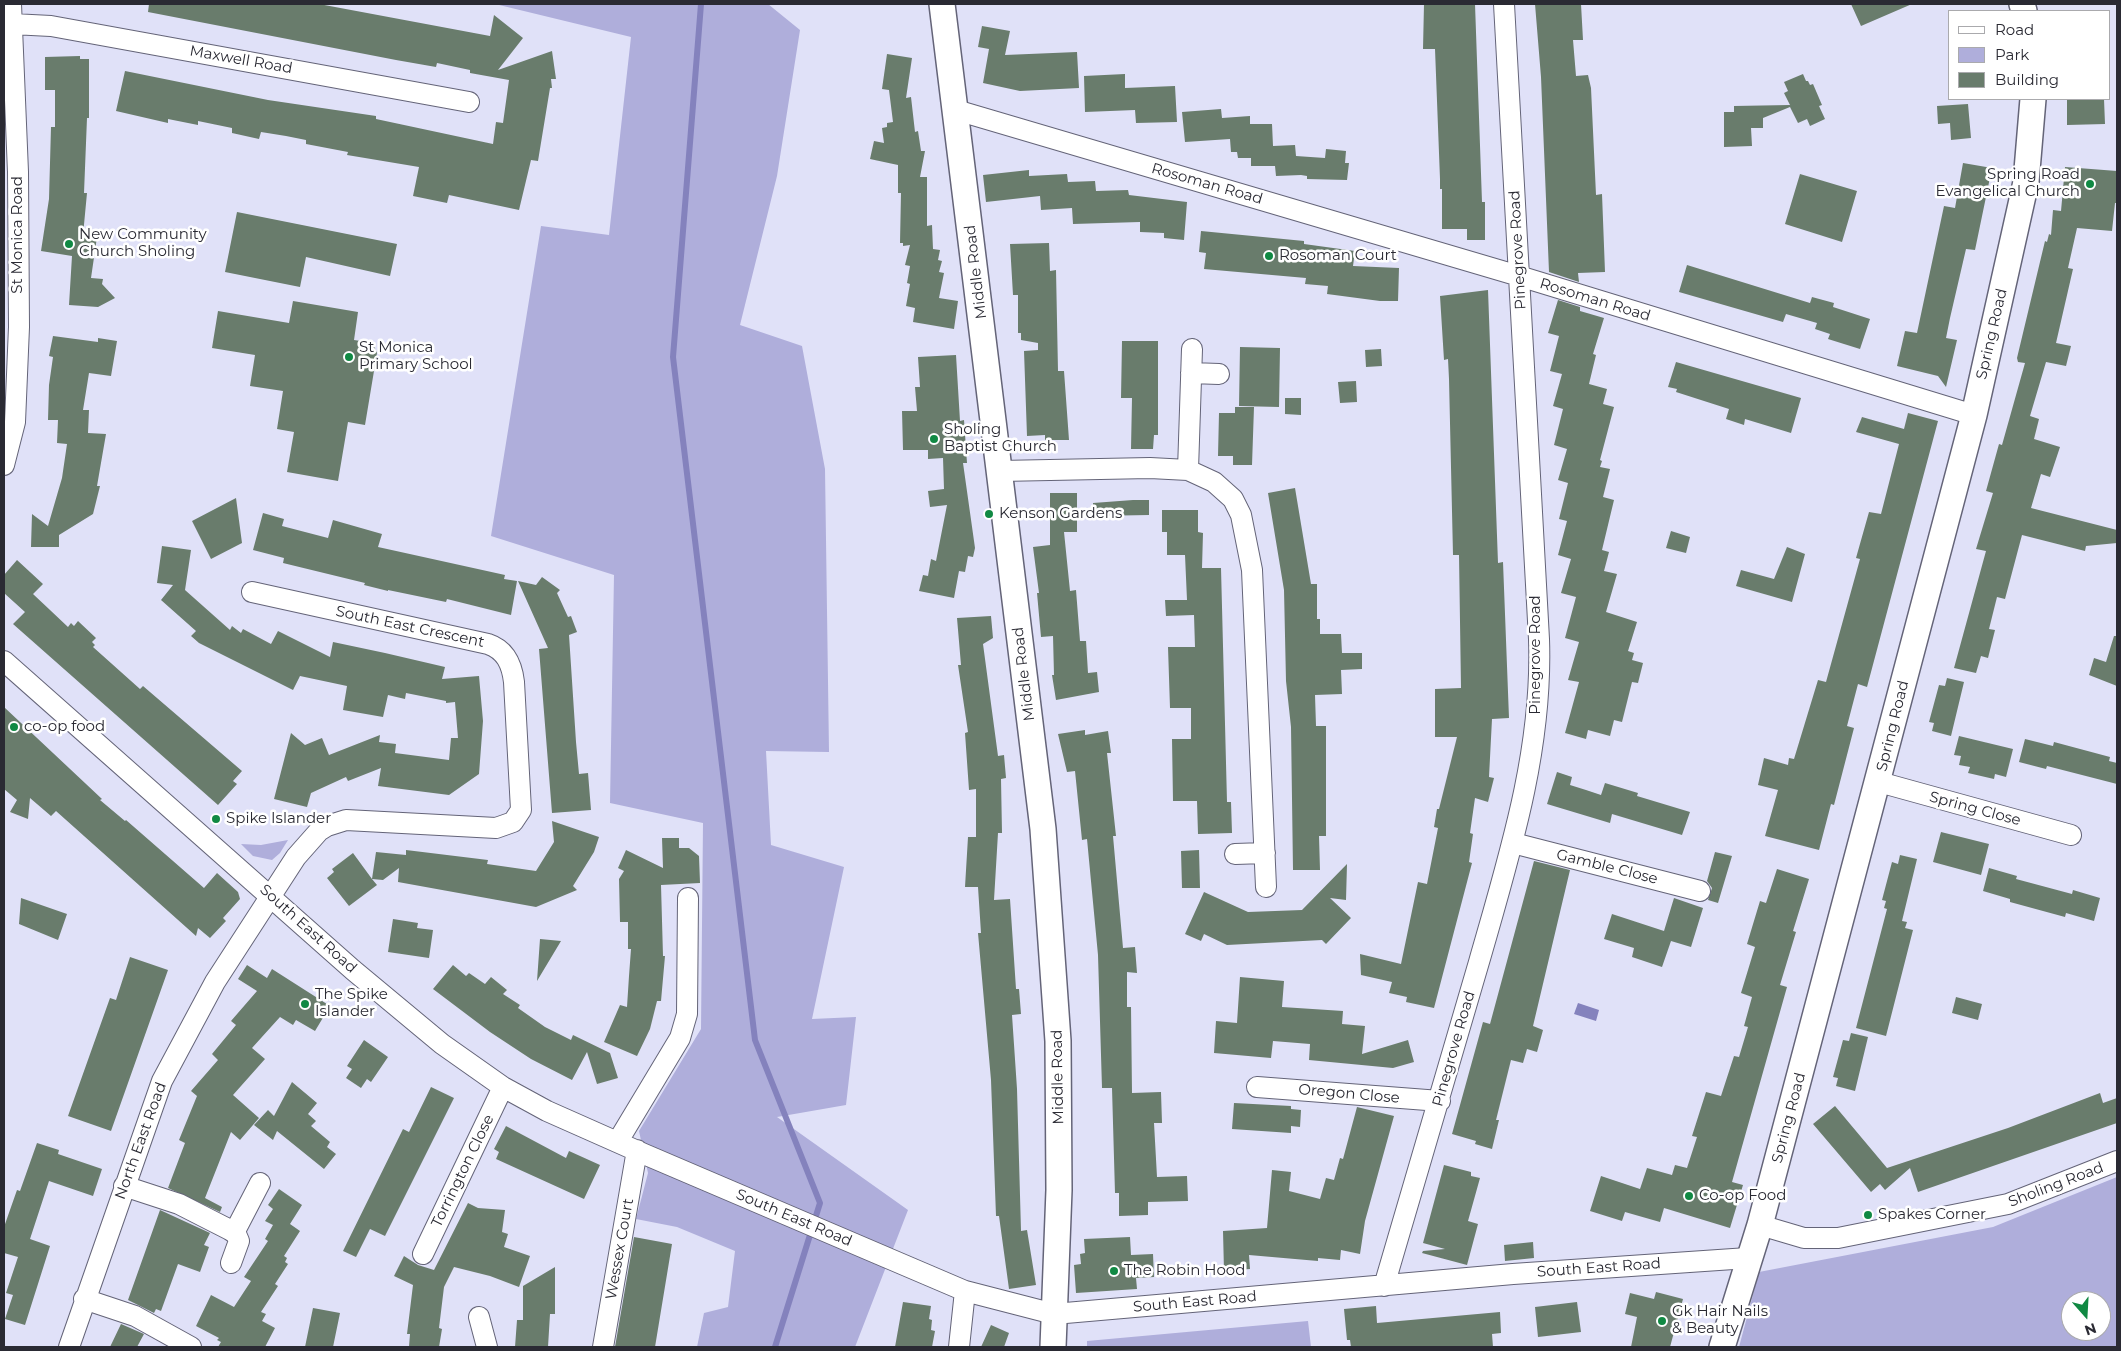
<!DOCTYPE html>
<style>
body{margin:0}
#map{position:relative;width:2121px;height:1351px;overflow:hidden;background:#e0e1f8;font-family:Montserrat,sans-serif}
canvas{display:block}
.frame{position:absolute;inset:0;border:5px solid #2a2a33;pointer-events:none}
.legend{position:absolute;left:1948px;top:10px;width:162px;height:90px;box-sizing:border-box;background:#fff;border:1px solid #aaaaad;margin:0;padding:6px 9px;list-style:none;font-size:15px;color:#2a2a33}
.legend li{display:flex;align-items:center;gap:10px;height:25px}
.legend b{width:25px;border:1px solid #aaaaad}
.north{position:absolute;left:2061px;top:1291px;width:50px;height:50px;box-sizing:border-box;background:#fff;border:1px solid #aaaaad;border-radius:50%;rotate:161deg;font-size:14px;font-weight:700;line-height:20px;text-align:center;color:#2a2a33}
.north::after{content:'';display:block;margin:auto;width:18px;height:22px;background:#108943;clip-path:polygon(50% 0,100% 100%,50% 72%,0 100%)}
</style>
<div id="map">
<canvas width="2121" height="1351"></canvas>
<div class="frame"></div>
<ul class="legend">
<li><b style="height:6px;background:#fff"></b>Road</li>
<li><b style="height:14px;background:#afaedb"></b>Park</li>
<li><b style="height:14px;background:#697c6c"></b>Building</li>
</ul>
<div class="north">N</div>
</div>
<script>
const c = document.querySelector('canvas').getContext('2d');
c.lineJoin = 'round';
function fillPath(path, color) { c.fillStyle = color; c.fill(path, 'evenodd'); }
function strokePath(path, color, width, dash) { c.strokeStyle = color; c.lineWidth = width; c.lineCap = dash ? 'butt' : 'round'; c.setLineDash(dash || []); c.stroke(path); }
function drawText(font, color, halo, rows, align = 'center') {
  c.font = font + ' Montserrat,sans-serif'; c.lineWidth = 5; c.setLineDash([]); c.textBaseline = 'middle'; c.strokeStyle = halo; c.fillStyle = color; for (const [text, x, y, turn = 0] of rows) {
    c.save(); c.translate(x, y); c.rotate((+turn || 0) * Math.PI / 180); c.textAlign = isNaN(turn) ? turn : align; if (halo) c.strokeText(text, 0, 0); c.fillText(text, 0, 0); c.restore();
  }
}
fillPath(new Path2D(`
 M495,4H768L800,30L777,176L740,325L802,346L825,469L829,752L766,751L771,845L844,867L812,1019L856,1017L846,1105L777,1117L908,1210L855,1347H697L704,1313L728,1307L735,1251L677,1227L636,1219L648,1173L639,1131L701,1029L703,823L610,803L614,575L491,536L541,226L609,235L631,37Z
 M288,840L280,853L272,860L253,856L241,844L261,845Z
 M2117,1177V1347H1739L1759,1272L1993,1227ZM2071,1301H2101V1331H2071Z
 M1308,1321L1311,1347H1087V1341Z`), '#afaedb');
fillPath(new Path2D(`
 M1578,1003L1599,1010L1596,1021L1574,1014Z`), '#8482bd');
strokePath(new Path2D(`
 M701,4L673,357L755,1040L820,1203L775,1347`), '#8482bd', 6);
fillPath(new Path2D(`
 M149,4H319L490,36L494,15L523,38L498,70L552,51L556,79H551L552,88H550L538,161L531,160L519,210L449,195L447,203L413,196L419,167L347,155L348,152L306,144V140L286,136L261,132L259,139L232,133V128L198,121V125L168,119V123L116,111L125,71L268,100L376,116V119L493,144L496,122L503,123L509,80L470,73V70L437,63L436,67L396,60L148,12Z
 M1424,4H1475L1482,202H1485V240H1467V229H1442V189H1440V179L1435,49H1423Z
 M1535,4H1581L1583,40H1573L1576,76L1588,75L1591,88L1596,195L1602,194L1605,272L1578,273L1579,282L1549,272L1541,77Z
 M1851,4H1912L1861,26Z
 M982,26L1010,31L1005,55L1077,52L1079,88L1020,91L983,83L989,49L978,47Z
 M887,54L912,58L906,98L911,97L915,132L918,131L921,151H925L920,177H927V226L932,225L933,249L940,250L938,260L942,261L939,272L944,273L939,298L958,301L954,329L913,322L915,308L906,306L910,284L907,283L910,266L905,265L910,245L903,246V243H900L901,193H898V165L870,159L874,141L884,143L882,128L887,127V123L893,122L889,90L882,89Z
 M80,56V59H89V118H87L84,193H87L83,235L97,237L91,278L103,279L102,284L115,298L98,307L69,305L72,256L41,251L49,199L51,127H55V90H45V57Z
 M1125,74V88L1175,86L1177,122L1136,123L1135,110L1085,112L1084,76Z
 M1803,74L1806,81H1808L1810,85L1813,84L1822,105L1819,106L1825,119L1810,126L1807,119L1798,123L1790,107L1763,118V128H1751L1752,146L1724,147V112H1734V106L1790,105L1784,93L1788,91L1784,82Z
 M2067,99H2104L2105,124L2067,125Z
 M1968,104L1971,138L1951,140L1950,123L1938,124L1937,106Z
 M1221,109L1222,118L1250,116V124H1272L1273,146L1295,145L1296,156L1325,158L1326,149L1346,151L1345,163H1349L1347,180L1307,179V176L1301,175L1276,176L1275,166H1251V158H1238L1237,152H1231L1230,139L1185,142L1182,112Z
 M1963,163L1992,168L1975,250L1966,249L1950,318L1946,338L1957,340L1946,387L1938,376L1897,366L1905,331L1917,333L1944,206L1955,208Z
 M2065,167L2117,171V203H2115L2112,231L2077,228L2068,268L2073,269L2056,343L2071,346L2066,366L2046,362L2030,416L2039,419L2034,439L2060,447L2050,477L2041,474L2031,508L2117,530V543L2086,546L2085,551L2022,535L2005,599L1997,597L1989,629L1995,630L1988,658L1981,656L1976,673L1954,668L1986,551L1976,549L1993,493L1986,491L1999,444L2002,445L2025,363L2018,362L2017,358L2045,241L2047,242L2049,234L2051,235L2053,210L2061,211Z
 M1029,170V176L1067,174L1068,182L1095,181L1096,191L1128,190L1129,195L1187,202L1184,240L1164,238V233L1140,232V222L1073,224L1072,208L1041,210L1040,196L986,202L983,175Z
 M1800,174L1857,191L1842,242L1785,224Z
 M237,212L397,244L390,276L306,257L300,287L225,272Z
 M1201,231L1304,241V244L1355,251L1353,266L1399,268L1398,301H1380L1327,294L1328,286L1305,284L1306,278L1204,269L1206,253L1199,252Z
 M1049,243L1050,271L1056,270L1058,371H1064L1069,440H1045V435L1027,436L1024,351L1038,350V343L1021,340V333H1018V295H1013L1010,244Z
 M1687,265L1810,303L1812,297L1834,303L1833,307L1870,319L1860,349L1828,339L1830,334L1815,329L1817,323L1786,314L1783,322L1679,292Z
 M1488,290L1498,563L1503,562L1509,718L1492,719L1489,777L1494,778L1488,802L1475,798L1470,833L1473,834L1469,862L1472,863L1434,1008L1406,1002L1407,997L1389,993L1392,982L1361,975L1360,954L1401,964L1418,882L1427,884L1438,828L1434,827L1437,809H1439L1457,737H1435V689L1461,688L1459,555H1453L1449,379L1448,359L1444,360L1440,296Z
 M1558,300L1580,307V311L1604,318L1593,354L1596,355L1589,384L1607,389L1603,404L1614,407L1600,460L1602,461L1600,467L1610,469L1603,497L1614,500L1602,550L1609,552L1604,571L1617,574L1606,612L1637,622L1628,651L1634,653L1632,660L1643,663L1638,683L1632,682L1622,722L1614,720L1610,736L1588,730L1586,739L1565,733L1579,682L1568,680L1579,642L1565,638L1576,597L1561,593L1571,559L1558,555L1567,521L1559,519L1568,483L1558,480L1567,449L1554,445L1563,409L1553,406L1562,374L1550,371L1559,336L1548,333Z
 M293,301L358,312L354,340L367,342L374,346L377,353L365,425L348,422L338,481L287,472L294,432L277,429L283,391L250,386L255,355L212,348L218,311L289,323Z
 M53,336L98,342V338L117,341L111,376L89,373L83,410H89L88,433L106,434L97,486H100L93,514L59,535V547H31L32,514L48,526L62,478L67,444L57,443L58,420H48L49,385L53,357L49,356Z
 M1122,341H1158V435H1154L1153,449H1131L1132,398H1121Z
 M1240,347L1280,348L1279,407L1239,406Z
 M1381,349L1382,366L1366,367L1365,350Z
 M956,355L960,421L964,420L967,463H963L975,548L973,557L968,556L965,572L959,571L954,598L919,591L923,575L928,576L931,559L936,561L947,505L930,507L928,491L944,489L943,458L928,459V450H903L902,411H917L915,387H920L918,357Z
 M1676,362L1801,398L1791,433L1745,419L1744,425L1726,419L1729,409L1676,392L1677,389L1668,387Z
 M1356,381L1357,402L1340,403L1338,382Z
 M1285,398H1301V415L1285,414Z
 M1235,407H1254L1252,465H1233V456H1218L1219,413H1235Z
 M1908,413L1938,421L1867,687L1858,684L1847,726L1854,728L1834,805L1831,804L1819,850L1765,836L1778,790L1758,785L1764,758L1788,765L1789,758L1794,759L1818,680L1826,682L1860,559L1856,558L1869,512L1881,514L1899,444L1856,432L1862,417L1904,429Z
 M1295,488L1311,584H1317V619H1320V634H1341L1342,653H1362V669L1341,670L1342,694L1315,695L1316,726H1326V836H1319L1320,870H1293L1291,727L1286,681L1284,590L1268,493Z
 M1050,493H1077V532H1064L1070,591L1076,590L1080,641H1086L1088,673L1097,672L1099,692L1056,700L1052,675H1054L1053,636L1041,637L1037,593H1039L1033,547L1050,545Z
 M236,498L242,543L211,559L192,521Z
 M1133,500H1149V515L1093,516V503Z
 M1162,510H1198V532L1203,533L1202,568H1221L1227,802H1231L1232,833L1198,834L1197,801H1173L1172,739H1191V708H1170L1168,647H1195L1194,615L1166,616L1165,600H1187L1185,555H1167V532H1162Z
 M263,513L284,519L282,526L328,538L333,520L382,534L378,547L505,575L504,579L517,581L511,615L447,599L446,602L388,590V591L364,585L365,583L283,563L284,558L253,550Z
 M1671,531L1690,537L1686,553L1666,548Z
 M162,546L191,550L185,590L230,630L232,626L241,633L243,629L271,644L278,631L330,657L333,642L385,653L445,667L442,679L479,676L483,721L479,774L449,795L378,786L381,768L348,781L346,777L311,793L307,807L274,799L291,733L305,745L322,738L329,755L380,735L379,742L396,744L395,753L449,760L451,738H458L455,702L446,703V701L406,693L405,699L388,695L383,717L343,710L347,686L300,676L293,690L199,643L191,636L196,631L161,600L173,585L157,583Z
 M1787,547L1805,554L1792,602L1736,586L1741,570L1774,579Z
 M17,560L43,584L33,594L50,610L68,627L71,623L74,626L78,621L96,638L92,642L95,645L93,647L140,689L143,686L242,771L233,781L237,784L218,805L13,624L25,612L4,593V575Z
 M542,577L560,590L557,593L568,617L571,616L577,632L569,635L576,742L579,774L588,773L591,810L552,813L539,649L548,648L518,581L536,585Z
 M991,616L993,638L983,644L998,756L1004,755L1006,778L1001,779L1002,833H998L994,900L1010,899L1016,989H1019L1021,1014L1012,1015L1017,1089L1021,1231L1027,1230L1036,1285L1009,1289L999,1216H996L991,1080L978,933H981L978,887H965L968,837H976V789L969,790L965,733L968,732L958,665H961L957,618Z
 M2114,636H2117V686L2089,675L2094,658L2106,662Z
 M1947,678L1964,682L1951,736L1932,731L1934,723L1929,722L1939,685L1945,686Z
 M4,707L102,799L100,800L125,821L126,820L204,888L217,873L238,892L240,899L223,918L226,921L210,938L198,928L196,936L56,811L51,816L30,798L28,819L10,812L17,800L4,789Z
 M1085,730V735L1108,731L1111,753H1107L1116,836H1113L1123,948L1135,947L1137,973L1127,972V1007H1131L1132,1093L1161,1092L1162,1123H1154L1157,1177L1187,1176L1188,1201L1148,1202V1215L1119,1216V1193H1115L1112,1088H1102L1098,955L1087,839L1082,840L1075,771L1067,772L1058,734Z
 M1959,736L2013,749L2006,777L1995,774L1994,779L1968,773L1970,767L1959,765L1961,756L1954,755Z
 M2025,739L2053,746L2054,742L2110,757L2109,761L2117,763V784L2047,766L2046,769L2019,762Z
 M1557,772L1572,777L1570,785L1586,790L1601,795L1605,783L1638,793L1637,796L1690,812L1682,835L1612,814L1610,823L1547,804Z
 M552,821L599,837L594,852L573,886L577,890L536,907L398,882L399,868L383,880L372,879L377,885L349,906L327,878L334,872L332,869L353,853L372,879L376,852L406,855V850L488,860L487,864L536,871L554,842Z
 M1941,832L1989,844L1981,875L1933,862Z
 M662,838H679V848H689L699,856L700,883L661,885L663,956H665L661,1001H657L650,1029L637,1056L604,1042L620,1005L627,1007L629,976L631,949H628V922H620L619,879L624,871L618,868L626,850L663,868Z
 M1199,850L1200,888H1182L1181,851Z
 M1715,852L1732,856L1718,903L1708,900L1712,888L1707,881Z
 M1900,855L1917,859L1902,921L1907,922L1905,928L1913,930L1886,1036L1856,1028L1887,909L1884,908L1886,901L1882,900L1892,862L1898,864Z
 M1534,861L1570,870L1533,1026L1543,1030L1537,1052L1527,1049L1523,1063L1511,1060L1496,1120H1499L1492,1149L1475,1144L1476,1141L1452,1134L1483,1022L1490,1024Z
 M1347,864L1346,900L1330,898L1351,918L1326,944L1322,940L1227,945L1204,934L1201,941L1185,934L1204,892L1248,912L1302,910Z
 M1989,868L2017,876L2016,879L2072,894L2073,890L2100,898L2094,921L2066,913L2065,917L2010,902V899L1983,891Z
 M1777,869L1809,879L1793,931L1796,932L1780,985L1787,987L1732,1182L1743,1185L1730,1228L1664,1208L1660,1222L1625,1212L1622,1221L1590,1211L1601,1176L1640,1189L1647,1168L1672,1175L1675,1165L1687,1168L1697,1137L1692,1136L1706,1092L1721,1096L1734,1056L1739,1057L1748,1027L1744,1026L1752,997L1741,993L1755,947L1747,944L1760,901L1766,903Z
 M21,898L67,914L58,940L19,924Z
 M1674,898L1703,908L1691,947L1671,941L1662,967L1632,957L1634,948L1604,939L1612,914L1664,931Z
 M393,919L418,923L417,928L433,930L429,958L388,952Z
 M540,939L561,941L537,981Z
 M130,957L168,970L111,1131L68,1116L110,998L116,1000Z
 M247,965L267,978L272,969L330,1006L315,1031L296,1020L293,1025L280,1017L252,1048L265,1059L233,1095L259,1118L240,1140L231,1132L205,1198L222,1207L220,1212L168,1188L185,1143L179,1140L197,1096L191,1091L218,1060L212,1054L236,1025L231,1021L257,991L238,979Z
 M453,965L466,976L469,973L485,984L491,977L507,990L503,994L520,1005L518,1008L545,1027L571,1040L573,1035L610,1053L618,1078L597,1084L587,1052L572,1080L531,1059L490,1032L433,989Z
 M1240,977L1284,981L1282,1007L1343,1011L1342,1024L1365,1026L1362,1054L1408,1040L1414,1062L1393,1068L1309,1060L1310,1044L1273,1041L1271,1058L1214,1053L1216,1021L1237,1023Z
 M1956,997L1982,1004L1978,1020L1952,1013Z
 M1851,1033L1868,1037L1855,1091L1836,1086L1838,1078L1833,1077L1843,1040L1849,1041Z
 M364,1040L388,1057L371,1082L367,1079L361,1088L346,1078L352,1069L347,1066Z
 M292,1082L317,1103L308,1114L316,1121L311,1126L330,1142L327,1147L336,1154L324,1169L277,1131L273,1140L254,1125L268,1110L274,1116Z
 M431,1087L454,1098L385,1236L370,1229L356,1257L343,1251L403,1129L409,1132Z
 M2100,1093L2103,1103L2117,1098V1123L1918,1192L1910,1168L1885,1190L1880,1184L1871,1192L1813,1124L1835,1106L1887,1168L2008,1128Z
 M1234,1103L1291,1106V1109L1301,1110L1300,1127L1291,1126V1133L1232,1129Z
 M1357,1107L1394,1116L1365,1221L1360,1254L1341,1250L1340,1260L1318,1258V1261L1249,1255L1250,1269L1224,1271L1223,1231L1267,1228L1272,1170L1291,1172L1289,1191L1320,1199L1326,1178L1334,1180L1340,1158L1343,1159Z
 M506,1126L566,1158L569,1151L600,1165L584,1199L496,1159L499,1152L494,1149Z
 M37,1143L59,1150L58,1154L102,1169L93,1196L49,1181L30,1239L50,1246L25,1325L5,1319L13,1295L6,1293L18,1257L4,1253V1227L17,1190L20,1191Z
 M1444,1165L1471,1172V1176L1480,1178L1468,1221L1478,1224L1467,1265L1422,1253L1423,1251L1445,1249L1423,1243Z
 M279,1189L302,1205L290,1224L300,1231L284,1256L287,1258L285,1262L288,1264L275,1284L278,1286L261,1312L266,1314L262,1321L275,1328L265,1347H218L221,1342L217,1340L219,1338L196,1326L211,1295L234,1307L251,1281L244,1277L268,1241L265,1239L273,1225L265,1221L273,1209L268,1205Z
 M468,1203L478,1208L505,1210L502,1232L508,1234L504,1247L530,1256L519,1287L490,1276L454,1267L444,1287L439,1328L442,1329L439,1347H409L410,1334H407L413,1285L394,1276L404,1256L418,1265L434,1270Z
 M160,1210L210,1233L204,1245L209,1247L200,1272L178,1264L161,1311L156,1309L154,1313L128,1300Z
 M634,1237L672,1244L655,1347H615Z
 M1130,1237L1131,1255L1153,1254L1154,1277L1136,1278L1137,1289L1076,1293L1074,1265L1081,1264L1080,1254L1085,1253L1084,1239Z
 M1533,1242L1534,1258L1505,1261L1504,1245Z
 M555,1267V1314H550L548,1347H515L517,1320H523V1286Z
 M1656,1292L1683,1299L1670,1347H1631L1637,1317L1625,1314L1630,1293L1654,1299Z
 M903,1302L931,1306L929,1319L932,1320L931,1330L935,1331L932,1347H895Z
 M1577,1302L1581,1332L1538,1337L1535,1307Z
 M1376,1306L1377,1323L1500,1312L1501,1333L1492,1334L1493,1347H1351L1350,1340H1347L1344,1309Z
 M313,1308L340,1313L333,1347H305Z
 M121,1324L144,1334L137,1347H110Z
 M991,1325L1009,1333L1004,1347H981Z`), '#697c6c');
const minor = new Path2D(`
 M12,24L51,26L469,102
 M956,110L1519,276L1974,415
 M1191,373L1219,374
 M4,465L15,422L19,327L18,172L11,4
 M1188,470L1192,349
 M1000,471L1150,468L1188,470L1214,482L1233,499L1241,515L1252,570L1266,887
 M4,661L353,970L442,1044L503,1087L547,1111L644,1154L965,1291L1054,1314L1513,1274L1748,1258
 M1879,782L2071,835
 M1513,843L1700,891
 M1235,854L1265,853
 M1257,1087L1440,1101
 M618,1141L680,1038L687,1014L688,898
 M124,1186L179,1204L230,1230L236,1234L239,1241L231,1263
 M1760,1225L1804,1238H1838L2008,1204L2117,1161
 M234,1233L260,1183
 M423,1254L503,1087
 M1384,1286C1416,1178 1448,1070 1479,962C1509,857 1543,750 1539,639L1504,4
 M84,1299L135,1316L191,1347
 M479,1317L487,1347
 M69,1347L162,1081L215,982L296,857L319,831L327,826L346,820L496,828L513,822L521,810L514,682C512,665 506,650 488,644L252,592
 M603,1347L637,1150
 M959,1347L965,1291`);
const tertiary = new Path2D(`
 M942,4L1043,829L1058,1041L1059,1190L1053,1347
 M2022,4L2024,11
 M1722,1347L1760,1225L1974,415L2026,182L2033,99`);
strokePath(minor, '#646478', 22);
strokePath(tertiary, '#646478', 28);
strokePath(minor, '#fff', 20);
strokePath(tertiary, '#fff', 25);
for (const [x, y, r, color] of [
 [2090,184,5,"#108943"],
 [69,244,5,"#108943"],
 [1269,256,5,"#108943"],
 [349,357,5,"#108943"],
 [934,439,5,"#108943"],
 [989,514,5,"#108943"],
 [14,727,5,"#108943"],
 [216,819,5,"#108943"],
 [305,1004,5,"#108943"],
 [1689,1196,5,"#108943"],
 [1868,1215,5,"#108943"],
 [1114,1271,5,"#108943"],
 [1662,1321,5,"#108943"]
]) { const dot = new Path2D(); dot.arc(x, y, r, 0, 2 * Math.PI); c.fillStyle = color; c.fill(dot); strokePath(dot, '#fff', 2); }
drawText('15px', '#2a2a33', '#fff', [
 ["Maxwell Road",241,60,10],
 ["Rosoman Road",1207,184,16],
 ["St Monica Road",18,235,-90],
 ["Pinegrove Road",1518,250,-93],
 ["Middle Road",976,272,-97],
 ["Rosoman Road",1595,300,17],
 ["Spring Road",1992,334,-77],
 ["South East Crescent",410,627,12],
 ["Pinegrove Road",1536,655,-90],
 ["Middle Road",1024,674,-97],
 ["Spring Road",1893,726,-76],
 ["Spring Close",1975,809,15],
 ["Gamble Close",1607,867,14],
 ["South East Road",308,929,42],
 ["Pinegrove Road",1454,1049,-74],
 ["Middle Road",1058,1077,-91],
 ["Oregon Close",1349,1094,5],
 ["Spring Road",1789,1118,-75],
 ["North East Road",141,1141,-70],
 ["Torrington Close",463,1171,-64],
 ["Sholing Road",2056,1185,-21],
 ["South East Road",794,1218,23],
 ["Wessex Court",620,1249,-80],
 ["South East Road",1599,1268,-4],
 ["South East Road",1195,1302,-5]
]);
drawText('15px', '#2a2a33', '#fff', [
 ["Spring Road",2080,175,"right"],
 ["Evangelical Church",2080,192,"right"],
 ["New Community",79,235],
 ["Church Sholing",79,252],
 ["Rosoman Court",1279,256],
 ["St Monica",359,348],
 ["Primary School",359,365],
 ["Sholing",944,430],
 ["Baptist Church",944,447],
 ["Kenson Gardens",999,514],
 ["co-op food",24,727],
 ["Spike Islander",226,819],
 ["The Spike",315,995],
 ["Islander",315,1012],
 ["Co-op Food",1699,1196],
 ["Spakes Corner",1878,1215],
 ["The Robin Hood",1124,1271],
 ["Gk Hair Nails",1672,1312],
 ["& Beauty",1672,1329]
], 'left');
</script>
